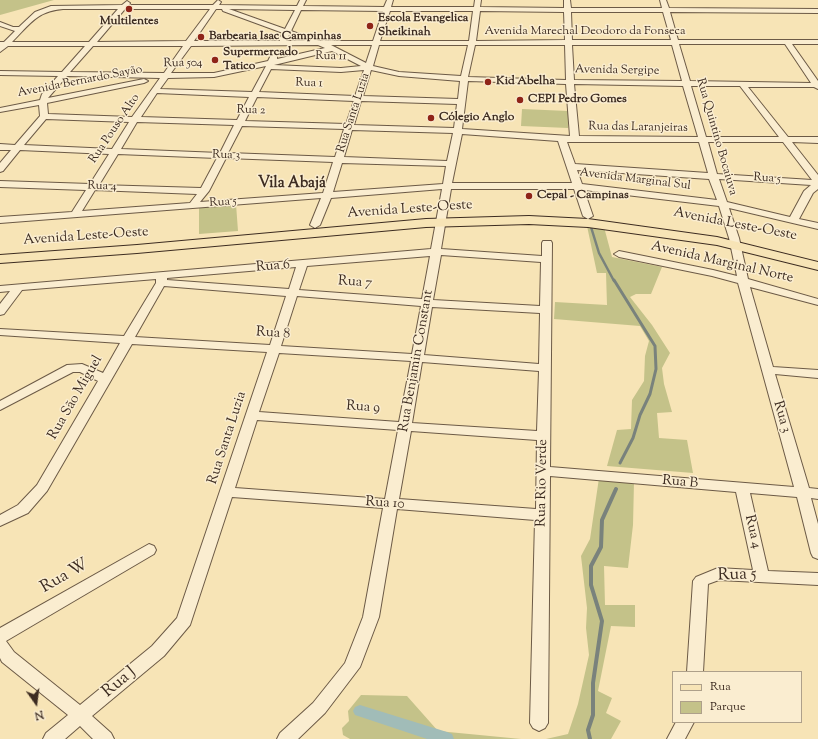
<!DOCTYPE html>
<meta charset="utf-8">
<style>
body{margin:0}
#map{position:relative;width:818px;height:739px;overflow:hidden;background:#f7e4b6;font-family:"Sorts Mill Goudy",serif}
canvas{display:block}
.legend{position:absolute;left:672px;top:671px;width:130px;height:52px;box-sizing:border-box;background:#faedd0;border:1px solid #aea08a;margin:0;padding:5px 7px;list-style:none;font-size:12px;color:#3d2c21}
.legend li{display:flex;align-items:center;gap:8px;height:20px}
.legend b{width:20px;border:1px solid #aea08a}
.north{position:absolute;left:16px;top:683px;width:40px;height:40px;-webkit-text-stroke:3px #faedd0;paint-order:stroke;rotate:166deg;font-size:11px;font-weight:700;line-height:16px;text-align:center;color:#3d2c21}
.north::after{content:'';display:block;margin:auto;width:14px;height:18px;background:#3d2c21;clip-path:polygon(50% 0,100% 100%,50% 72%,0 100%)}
</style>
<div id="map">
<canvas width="818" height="739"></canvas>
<ul class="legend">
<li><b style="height:5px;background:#f7e4b6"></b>Rua</li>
<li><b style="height:11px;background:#c4c289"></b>Parque</li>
</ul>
<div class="north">N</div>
</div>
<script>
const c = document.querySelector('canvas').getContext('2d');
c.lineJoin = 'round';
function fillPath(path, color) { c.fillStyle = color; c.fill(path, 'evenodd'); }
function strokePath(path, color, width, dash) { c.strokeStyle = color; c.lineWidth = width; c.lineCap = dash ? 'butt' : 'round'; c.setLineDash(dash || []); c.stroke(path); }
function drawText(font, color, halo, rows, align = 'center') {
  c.font = font + ' "Sorts Mill Goudy",serif'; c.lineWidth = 3; c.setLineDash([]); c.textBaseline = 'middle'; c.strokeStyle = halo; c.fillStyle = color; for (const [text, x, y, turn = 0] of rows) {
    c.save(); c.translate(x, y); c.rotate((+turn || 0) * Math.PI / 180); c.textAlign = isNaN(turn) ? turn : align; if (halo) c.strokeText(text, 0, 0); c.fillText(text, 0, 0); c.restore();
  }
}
fillPath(new Path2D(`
 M0,0H54L0,15Z
 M522,109L568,111V128L521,126Z
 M236,204L238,231L199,234V207Z
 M587,226L604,227L612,257L662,267L651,294H636L630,297L652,325L670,353L662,368L664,384L672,412L657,413L659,438L687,440L693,473L607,466L617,430L631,429L632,400L644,381L645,356L649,341L640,326L554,319L555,302L607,305L606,273H597Z
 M599,478L634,482L633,525L628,568L604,566L605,605H635V627L611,626L598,691L612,698L606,713L621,721L611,739H546L568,734L578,704L589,655L586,628L587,608L581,556L590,539Z
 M361,695L407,696L438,731L521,739H350L343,735L342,728L349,721L348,711Z`), '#c4c289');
strokePath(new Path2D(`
 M591,227L599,253L614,281`), '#79827c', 2.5);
strokePath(new Path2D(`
 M614,280L655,346L656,369L650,394L640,415L633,438L620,463`), '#79827c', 3);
strokePath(new Path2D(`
 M590,739L588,730L593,715V683L602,621L591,585V566L601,547L602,520L616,489`), '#79827c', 4);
fillPath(new Path2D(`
 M360,705L447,732L452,734L454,739H427L355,715L353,711L355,707Z`), '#a1bcb8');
const minor = new Path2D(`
 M218,0L221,2L219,5L297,6L300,0H306L303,6L384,7L387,0H393L391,7H474L475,0H481L480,7L564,8V0H570L571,8H662L660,0H666L669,8L818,9V13L670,12L678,40H818V44H792L818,81V89L814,87H748L788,137H818V143L792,142L818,175V189L813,193L799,219L818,223V229L729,208L739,238L748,279L818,299V305L750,287L773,367L818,370V378L775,374L809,488L818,489V499L811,498L818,524V559L813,557L811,553L797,497L750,493L768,571L818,573V585L719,580L708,584L703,672H687L693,581L696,577L718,568L753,570L736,492L550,476L548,723L545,728L539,731L533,728L530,723L535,520L397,509L379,617L360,667L325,713L298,739H277L280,733L313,703L345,663L363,617L383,508L232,497L190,625L164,656L92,716L111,733L114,739H93L80,726L65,739H43L46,733L68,715L2,662L0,658V628L149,544L154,546L156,550L154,554L6,641L14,652L80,705L152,646L177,618L267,352L132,344L47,491L28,513L0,526V515L18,505L37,485L98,381L80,372H73L0,410V401L67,365L82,364L103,373L120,343L0,335V329L124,336L156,283V279L22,290L4,314L0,315V304L10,291L0,292V286L431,249L442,189L331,198L320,225L315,228L310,225L321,198L0,223V217L72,212L86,190L0,187V181L90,184L109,154L20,150L3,171L0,172V163L11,150H0V144L15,145L40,116L39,105L0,112V108L40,100L42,94L58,76L0,75V71L62,72L85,46H8L0,52V42H4L15,31L0,26V22L13,27H19L35,12L51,6L122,5L127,1L130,3L129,5H213ZM63,9H118L89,42H12C30,24 37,11 63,9ZM125,9H210L186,41L97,42ZM216,9H222L223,11L283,33L279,39L280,41H286L289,35L306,41H194ZM229,9L295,10L285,29ZM301,10L383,11L373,41H319L291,31ZM390,11H473L469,41H380ZM480,11L564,12L565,40L476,41ZM571,12H663L671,40H572ZM679,44H785L811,83L690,81ZM318,45L325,48L277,59V55H271L268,61L214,73H171L191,46ZM331,45H372L366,63ZM379,45H468L461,76L399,72L373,66ZM475,45H565L566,80L468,77ZM572,45H672L682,81L574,80ZM93,46H183L164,73L70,72ZM332,51L361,66L341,68L274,65ZM266,66L252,92L160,89L168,78L214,77ZM271,69L341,72L364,70L355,96L259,92ZM371,70L399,76L460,81L458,99L363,96ZM67,76L160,78L132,117L48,114L47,103L144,83L148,81L144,79L48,98ZM468,81L566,84L570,136L462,129ZM574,84L683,86L698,137L579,136ZM691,86H740L779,137H706ZM157,93L249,97L237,120L141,117ZM257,97L354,101L346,124L245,121ZM361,101L457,104L454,128L354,125ZM46,119L129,122L112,149L24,145ZM137,122L234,125L220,153L121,149ZM242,126L344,129L335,157L228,153ZM352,130L453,133L447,161L344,157ZM462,134L558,141L572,183H452ZM567,142H699L708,173L575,164ZM708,142H783L812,180L717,174ZM118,154L217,158L201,188L99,185ZM226,158L333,162L323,193L200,202L209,191ZM342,163L446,166L443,184L333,192ZM577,170L709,179L717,200L582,184ZM719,179L811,185L804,191L790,217L727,202ZM451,189H574L583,216L588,219L593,216L584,190L719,206L729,238L737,276L713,270L619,251L614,254L619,257L712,276L738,283L794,487L550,467L552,243L551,241H543L542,243V256L441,249ZM95,190L197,194L190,203L82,211ZM441,255L541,262L540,306L433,300ZM430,256L422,299L299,290L307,266ZM296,267L289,289L167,280V278ZM164,286L286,296L270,345L135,337ZM297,296L421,306L412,354L281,346ZM432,307L540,313L539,364L424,355ZM279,353L411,361L399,422L259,412ZM422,362L539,371L537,431L412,423ZM257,420L398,430L385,499L235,488ZM411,431L537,440L536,509L399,499Z
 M676,722H694L685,739H667Z`);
const major = new Path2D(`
 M529,216L588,219L717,237L818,262V270L717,245L588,227L529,224L426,227L137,253L0,263V255L137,245L426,219Z`);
strokePath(minor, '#6c5a46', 2);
strokePath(major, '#3d2c21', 2);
fillPath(minor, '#faedd0');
fillPath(major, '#f7e4b6');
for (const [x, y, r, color] of [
 [129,9,4,"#8f2418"],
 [370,26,4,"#8f2418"],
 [201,37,4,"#8f2418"],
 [215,60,4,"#8f2418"],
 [488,82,4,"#8f2418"],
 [520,100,4,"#8f2418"],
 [431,118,4,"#8f2418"],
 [529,196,4,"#8f2418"]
]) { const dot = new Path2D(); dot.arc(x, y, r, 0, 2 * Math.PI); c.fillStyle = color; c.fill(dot); strokePath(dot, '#faedd0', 1.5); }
drawText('bold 12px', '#3d2c21', '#faedd0', [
 ["Escola Evangelica",378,19],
 ["Sheikinah",378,33],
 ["Multilentes",129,22,"center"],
 ["Barbearia Isac Campinhas",209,37],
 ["Supermercado",223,53],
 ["Tatico",223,67],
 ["Kid Abelha",496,82],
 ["CEPI Pedro Gomes",528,100],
 ["Cólegio Anglo",439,118],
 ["Cepal - Campinas",537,196]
], 'left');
drawText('12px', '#3d2c21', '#faedd0', [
 ["Avenida Marechal Deodoro da Fonseca",585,32],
 ["Rua 11",331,57,1],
 ["Rua 504",183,64,-1],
 ["Avenida Sergipe",617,71,1],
 ["Avenida Bernardo Sayão",80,82,-11],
 ["Rua 1",309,84,2],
 ["Rua 2",251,111,2],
 ["Rua Santa Luzia",354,113,-72],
 ["Rua das Laranjeiras",638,128,1],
 ["Rua Pouso Alto",115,129,-56],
 ["Rua Quintino Bocaiuva",716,137,74],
 ["Rua 3",226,156,2],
 ["Rua 5",767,179,4],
 ["Avenida Marginal Sul",635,180,7],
 ["Rua 4",102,187,2],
 ["Rua 5",223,203,-4]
]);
drawText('14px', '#3d2c21', '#faedd0', [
 ["Avenida Leste-Oeste",410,210,-4],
 ["Avenida Leste-Oeste",735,225,11],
 ["Avenida Leste-Oeste",86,237,-4],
 ["Avenida Marginal Norte",722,263,13],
 ["Rua 6",273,267,-5],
 ["Rua 7",355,283,4],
 ["Rua 8",273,334,4],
 ["Rua Benjamin Constant",417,361,-80],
 ["Rua São Miguel",76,398,-60],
 ["Rua 9",363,408,4],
 ["Rua 3",781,417,74],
 ["Rua Santa Luzia",228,438,-72],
 ["Rua Rio Verde",543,483,-89],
 ["Rua B",680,483,5],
 ["Rua 10",385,504,4],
 ["Rua 4",752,532,77]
]);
drawText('bold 15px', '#3d2c21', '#faedd0', [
 ["Vila Abajá",292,184]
]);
drawText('17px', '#3d2c21', '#faedd0', [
 ["Rua 5",737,576,-2],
 ["Rua W",65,577,-30],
 ["Rua J",120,683,-40]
]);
</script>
